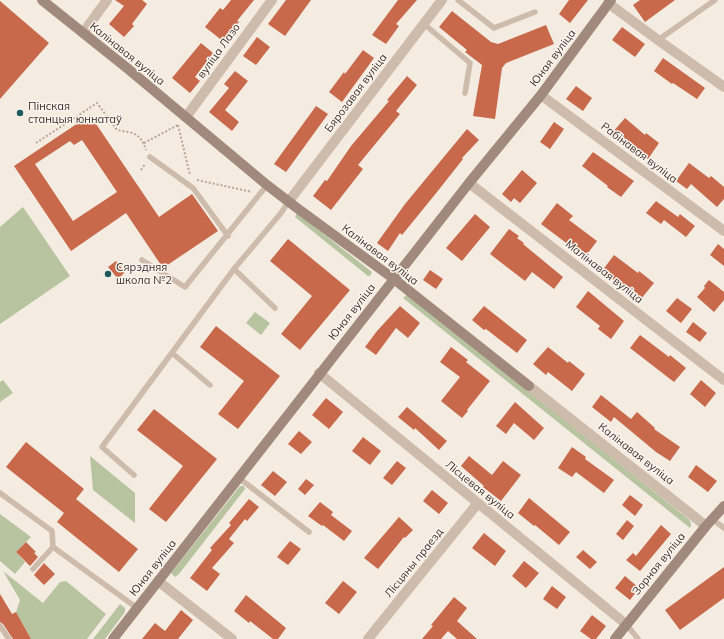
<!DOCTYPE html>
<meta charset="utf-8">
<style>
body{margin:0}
canvas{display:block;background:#f4ebe1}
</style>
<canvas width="724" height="639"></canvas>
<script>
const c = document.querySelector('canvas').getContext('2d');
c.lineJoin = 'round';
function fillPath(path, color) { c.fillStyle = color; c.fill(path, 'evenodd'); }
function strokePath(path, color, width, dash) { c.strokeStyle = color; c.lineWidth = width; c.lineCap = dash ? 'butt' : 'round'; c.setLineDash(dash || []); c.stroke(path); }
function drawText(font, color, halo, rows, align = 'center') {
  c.font = font + ' Mulish,sans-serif'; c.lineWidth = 3; c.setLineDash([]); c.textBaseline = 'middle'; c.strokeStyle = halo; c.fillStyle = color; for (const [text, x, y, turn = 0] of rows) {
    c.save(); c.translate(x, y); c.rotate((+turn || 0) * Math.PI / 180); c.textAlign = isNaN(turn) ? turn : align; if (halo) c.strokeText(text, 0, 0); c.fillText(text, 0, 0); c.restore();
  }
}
fillPath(new Path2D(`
 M23,207L70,276L0,324V227Z
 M297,213L372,272L370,276H368L295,217Z
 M408,294L687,518C691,521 692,524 690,528L403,298Z
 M255,312L270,323L261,335L246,323Z
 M3,380L13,393L0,402V382Z
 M90,456L135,493V523L93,490Z
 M240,486H244L245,489L179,574L175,577L171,573Z
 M0,514L31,537L16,552L25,562L15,574L0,561Z
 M3,571L43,603L60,582L66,581L106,614L87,639H31L16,612L20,600Z
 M120,604L125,608V612L105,639H93Z`), '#b8c4a0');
fillPath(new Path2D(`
 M115,0H142L147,4L132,24L134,26L124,37L109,24L124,6Z
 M231,0H254L237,21L239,22L224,42L205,27L220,8L223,10Z
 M286,0H311L285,36L268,24Z
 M398,0H417L396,24L399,26L386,44L372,35Z
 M569,0H588L570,23L559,14Z
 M640,0H675L645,22L633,5Z
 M0,1L49,43L0,99Z
 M452,11L491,42L498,44L546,25L554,44L506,63L502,68L501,75L495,119L473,116L482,65L465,52L467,50L439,27Z
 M622,27L645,44L635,57L612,40Z
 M257,37L270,47L256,65L243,56Z
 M201,43L213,53L195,77L200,81L190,93L172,78Z
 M363,50L374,58L342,102L329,92L344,72L345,74Z
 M663,58L705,88L697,99L673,83L672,84L654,71Z
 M235,71L248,81L225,110L239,122L232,131L209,112L229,88L224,84Z
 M407,76L417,85L396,111L400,114L358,165L363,169L331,210L313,196L325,180L327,181L351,146L389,101L387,100Z
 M576,86L592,98L583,111L566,99Z
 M316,106L328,114L286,172L274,164Z
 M90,115L159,217L192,194L218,231L163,268L126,213L71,251L14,166ZM82,140L117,192L73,221L35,164L70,141L74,145Z
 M625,118L645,135L646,133L659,143L648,159L627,144L626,145L612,133Z
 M554,122L564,129L550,149L540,142Z
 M467,129L479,140L462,158L463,159L437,192L402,235L400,233L388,251L377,243L405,204Z
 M593,152L634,181L621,197L607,187L608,186L582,166Z
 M689,163L709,178L711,176L724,187V199L717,207L691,184L687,189L676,181Z
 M522,170L537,183L520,203L514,198L511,202L502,194Z
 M656,201L678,217L680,214L695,226L686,237L664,220L661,224L646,213Z
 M557,203L573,216L569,220L597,241L585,257L541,224Z
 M475,214L490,227L462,261L446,248Z
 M509,229L519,236L517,238L524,243L523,244L563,277L554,289L532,272L525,281L490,254Z
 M288,239L350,290L300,350L281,334L312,296L270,261Z
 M718,244L724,249V266L710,255Z
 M614,255L638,273L639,271L654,283L641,299L619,282L618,283L602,271Z
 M116,261L125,272L118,279L108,267Z
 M430,270L443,279L436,289L423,280Z
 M709,280L724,292V300L714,312L697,297L705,288L704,286Z
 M588,291L624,321L611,339L598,329L600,326L576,307Z
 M677,298L692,309L681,323L666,311Z
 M400,306L420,323L408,338L396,328L376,355L365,347L377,331Z
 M484,306L527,340L517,353L486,329L484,330L472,320Z
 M693,322L707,333L700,342L686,332Z
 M216,326L280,376L238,429L218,414L244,381L200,347Z
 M640,335L669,357L670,355L686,368L674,382L630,348Z
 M451,347L468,360L466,362L490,381L467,410L468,411L462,418L441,401L460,377L440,362Z
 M548,347L568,363L569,361L585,374L572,391L548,372L546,375L533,364Z
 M701,380L716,393L705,407L690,394Z
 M601,395L631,419L637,412L655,428L654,429L680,447L670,461L656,452L614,417L611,422L592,407Z
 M326,398L343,412L329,429L312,415Z
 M515,402L544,428L534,440L514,423L506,434L496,426Z
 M407,407L447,441L439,450L415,428L414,430L398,417Z
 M154,409L217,459L166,522L149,509L183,466L137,430Z
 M299,431L312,442L301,454L288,444Z
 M363,437L381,451L370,465L352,451Z
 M26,442L84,489L76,499L138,549L119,572L57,522L64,513L6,467Z
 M572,447L586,457L585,459L614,480L604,493L576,472L572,477L558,468Z
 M469,456L492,475L503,461L521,475L501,501L483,487L484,486L461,466Z
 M397,461L406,468L392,485L383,478Z
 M696,465L717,481L708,492L688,477Z
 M273,471L287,482L275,496L261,485Z
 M306,479L314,485L305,495L298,489Z
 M432,490L448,503L439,514L423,501Z
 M630,495L643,505L635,516L622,505Z
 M529,498L570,532L559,545L535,525L534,526L518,513Z
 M249,499L259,507L247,521L245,519L229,539L234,543L212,568L220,574L207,591L190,578L212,550L210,548L231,525L229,523Z
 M320,502L333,512L331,515L352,531L344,541L323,525L322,526L308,516Z
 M399,517L413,530L405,538L404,537L378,569L364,558Z
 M627,520L634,526L623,540L616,534Z
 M661,525L671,534L640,571L626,560L633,553L636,556Z
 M484,533L506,551L495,566L472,548Z
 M290,541L301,549L288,565L277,557Z
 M26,542L36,552L34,553L38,557L30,566L16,552Z
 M583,550L597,562L590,569L576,557Z
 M524,561L539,573L526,588L512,576Z
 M44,563L55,574L44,585L34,575Z
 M724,567V598L680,630L665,610Z
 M625,576L639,588L630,600L615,588Z
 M343,581L357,592L339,614L325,603Z
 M552,586L566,597L557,609L543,599Z
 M0,594L12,614L16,612L31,639H13L3,624L0,622Z
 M246,595L286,628L278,639H273L250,621L249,623L234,611Z
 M454,597L467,608L457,621L477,639H457L448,631L441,639H422L433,626L431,625Z
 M181,610L193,620L178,639H142L155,623L165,631Z
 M592,615L606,626L596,639H591L580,631Z`), '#c8694b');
strokePath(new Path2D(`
 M178,125L190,175
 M36,143L97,103L117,130C133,133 140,132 146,150
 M144,143L178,125
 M141,170L145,164
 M197,180L252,192`), '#b9a596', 2, [2, 2]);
strokePath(new Path2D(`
 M458,0L494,28L535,12
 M424,24L470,63L465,93
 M658,40L715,0
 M150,157L193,188L228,236
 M142,260L185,287L267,185
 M234,269L275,308
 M172,353L210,385
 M134,475L102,447L234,269L281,213L289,201
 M239,478L309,532
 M0,493L52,531L53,547L137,608
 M712,519L724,528
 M33,569L53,547
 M627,625L638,639
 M0,626L9,639`), '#cdbbac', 5.5);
strokePath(new Path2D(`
 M608,3L658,40L724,87
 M83,33L107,0
 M541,95L724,231
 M186,117L272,0
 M469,183L724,380
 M289,201L442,0
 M319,373L627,625
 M529,386L706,526
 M158,581L232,639
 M368,639L478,503`), '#cdbbac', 10);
strokePath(new Path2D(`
 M42,0L127,68L267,185L297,208L394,279L529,386
 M113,639L469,183L541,95L611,0
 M615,639L706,526L724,506`), '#a18a7d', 10);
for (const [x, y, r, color] of [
 [20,113,4,"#1f5a5e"],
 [108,274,4,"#1f5a5e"]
]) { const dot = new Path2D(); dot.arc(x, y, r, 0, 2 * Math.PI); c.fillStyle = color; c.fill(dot); strokePath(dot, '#fbf5ee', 1.5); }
drawText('11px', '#3b302b', '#fbf5ee', [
 ["вуліца Лазо",219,51,-54],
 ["Калінавая вуліца",127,54,39],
 ["Юная вуліца",553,58,-53],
 ["Бярозавая вуліца",356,93,-53],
 ["Рабінавая вуліца",639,153,37],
 ["Калінавая вуліца",380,255,37],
 ["Малінавая вуліца",604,272,38],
 ["Юная вуліца",352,312,-52],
 ["Калінавая вуліца",636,454,38],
 ["Лісцевая вуліца",480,490,39],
 ["Лісцяны праезд",414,563,-51],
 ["Зорная вуліца",659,564,-51],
 ["Юная вуліца",153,568,-52]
]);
drawText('11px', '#3b302b', '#fbf5ee', [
 ["Пінская",28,107],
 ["станцыя юннатаў",28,120],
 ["Сярэдняя",116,268],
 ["школа №2",116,281]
], 'left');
</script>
